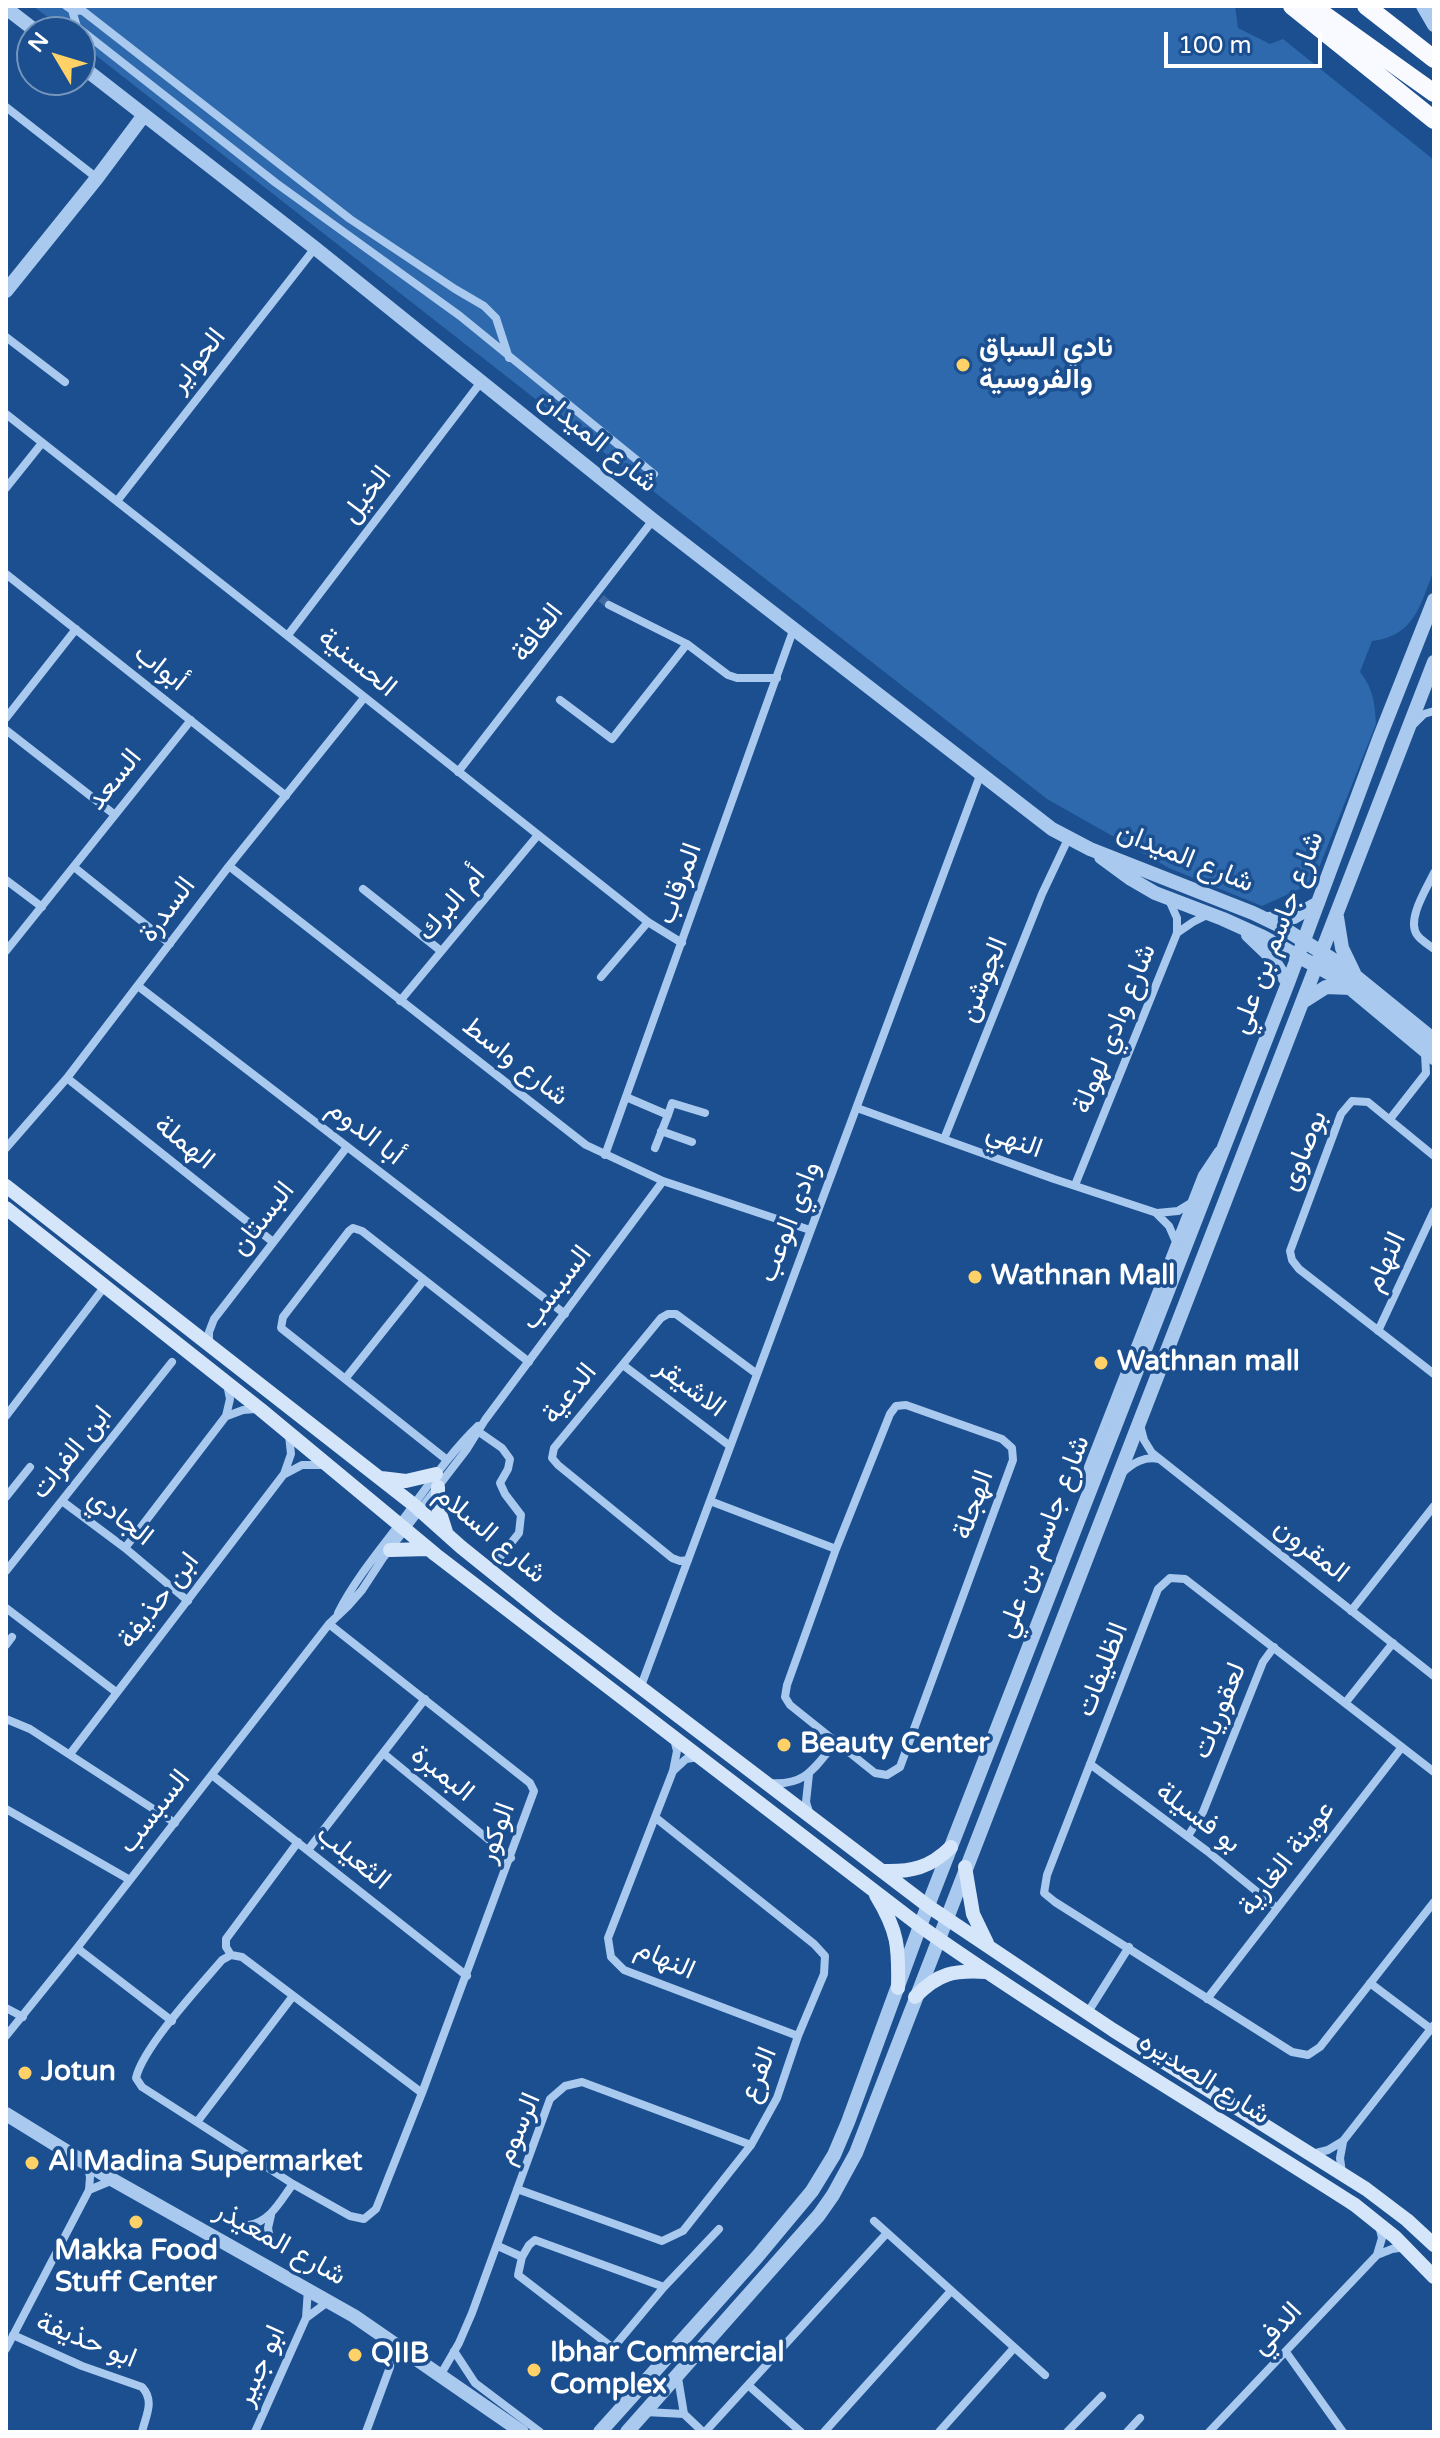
<!DOCTYPE html>
<meta charset="utf-8">
<style>
body{margin:0}
#map{position:relative;width:1440px;height:2438px;overflow:hidden;background:#1b4f8f;font-family:"Varela Round",sans-serif}
canvas{display:block}
.frame{position:absolute;inset:0;border:8px solid #fff;pointer-events:none}
.north{position:absolute;left:16px;top:16px;width:80px;height:80px;box-sizing:border-box;background:#1b4f8f;border:2px solid #7695bc;border-radius:50%;rotate:308deg;font-size:22px;font-weight:700;line-height:32px;text-align:center;color:#fff}
.north::after{content:'';display:block;margin:auto;width:28px;height:36px;background:#ffd166;clip-path:polygon(50% 0,100% 100%,50% 72%,0 100%)}
.scale{position:absolute;left:1164px;top:32px;width:158px;height:36px;box-sizing:border-box;border:4px solid #fff;border-top:0;padding-left:10px;font-size:24px;line-height:28px;white-space:nowrap;color:#fff;-webkit-text-stroke:6px #1b4f8f;paint-order:stroke}
</style>
<div id="map">
<canvas width="1440" height="2438"></canvas>
<div class="frame"></div>
<div class="north">N</div>
<div class="scale">100 m</div>
</div>
<script>
const c = document.querySelector('canvas').getContext('2d');
c.lineJoin = 'round';
function fillPath(path, color) { c.fillStyle = color; c.fill(path, 'evenodd'); }
function strokePath(path, color, width, dash) { c.strokeStyle = color; c.lineWidth = width; c.lineCap = dash ? 'butt' : 'round'; c.setLineDash(dash || []); c.stroke(path); }
function drawText(font, color, halo, rows, align = 'center') {
  c.font = font + ' "Varela Round",Vazirmatn,sans-serif'; c.lineWidth = 7; c.setLineDash([]); c.textBaseline = 'middle'; c.strokeStyle = halo; c.fillStyle = color; for (const [text, x, y, turn = 0] of rows) {
    c.save(); c.translate(x, y); c.rotate((+turn || 0) * Math.PI / 180); c.textAlign = isNaN(turn) ? turn : align; if (halo) c.strokeText(text, 0, 0); c.fillText(text, 0, 0); c.restore();
  }
}
fillPath(new Path2D(`
 M33,6H1235L1238,28L1270,44L1283,39L1434,160V570C1420,605 1415,636 1372,641L1360,672C1373,688 1375,703 1376,724L1313,883L1262,906L1169,868L1047,799L80,43V32H67Z`), '#2e69ad');
strokePath(new Path2D(`
 M601,598L609,605`), '#3d69a0', 8, [8, 4]);
strokePath(new Path2D(`
 M66,6L72,10L83,11L350,219L455,289L484,306L496,318L509,358
 M72,10L77,27L276,183L460,316L654,474
 M6,107L97,178
 M6,337L65,382
 M6,414C221,582 434,753 648,922L682,943
 M6,488L42,443
 M117,501L315,248
 M6,574L286,796
 M609,605L687,644L728,675L737,678H777
 M288,635L481,382
 M560,700L612,739L687,644
 M6,718L76,629
 M1414,724L1424,714L1434,711
 M6,730L115,815
 M458,772L653,520
 M229,866L586,1145L663,1181L810,1230
 M74,867L170,944
 M1434,873C1427,888 1405,921 1418,936C1422,941 1429,945 1434,949
 M6,880L42,907
 M363,889L441,951
 M1177,933L1193,922L1207,915
 M6,951L191,720
 M601,977L648,922
 M138,986L565,1314
 M400,1001L538,835
 M67,1078L273,1242
 M626,1097L668,1115L672,1103L705,1113
 M857,1108L1054,1179L1157,1213L1178,1211L1191,1203
 M1390,1119L1426,1073L1425,1053
 M661,1131L692,1142
 M944,1139L1042,894L1068,839
 M6,1148L67,1078L229,866L364,698
 M655,1148L668,1115
 M605,1155L794,628
 M1434,1156L1368,1102L1352,1101L1341,1114L1290,1251L1292,1260L1299,1269L1434,1374
 M1075,1185L1177,933V918L1169,900
 M1157,1214L1169,1226L1176,1242
 M1378,1331L1434,1211
 M209,1343V1332L214,1319L347,1147
 M623,1365L730,1446
 M345,1379L424,1280
 M906,1405L1002,1439L1012,1448L1013,1460L900,1767L887,1775L875,1773L790,1705L785,1697L787,1685L836,1549L890,1414L896,1406Z
 M6,1416L105,1286
 M227,1416L243,1410L256,1409
 M1140,1425L1144,1440L1152,1453L1434,1676
 M479,1432L502,1448L510,1459L508,1469L500,1483L505,1494L521,1515L519,1533L489,1571
 M447,1460L281,1328L283,1317L349,1231L353,1228L362,1231L529,1362
 M1122,1473C1133,1463 1144,1456 1159,1459
 M285,1474L302,1465H325
 M1086,1491L1088,1467L1202,1175L1218,1151
 M6,1497L30,1467
 M62,1501L125,1548L188,1601
 M710,1501L836,1549
 M125,1548L226,1416L230,1399L227,1384
 M688,1560L680,1561L672,1558L558,1465L552,1458L554,1448L661,1318L668,1314H676L757,1374
 M6,1571L172,1362
 M6,1608L116,1692
 M1351,1611L1434,1506
 M338,1613C354,1581 379,1551 401,1522C426,1489 448,1455 478,1426
 M329,1624L530,1783L534,1791L422,2093L242,1957L231,1955L222,1960C200,1986 143,2047 136,2078L142,2087L293,2184L350,2216L364,2219L376,2209L422,2093
 M6,1645L12,1637
 M641,1686L981,773
 M1346,1702L1393,1643
 M6,1719L30,1729L175,1823
 M674,1739L677,1751L673,1771L608,1938L611,1957L624,1970L798,2036
 M383,1753L511,1858
 M70,1754L284,1474L291,1454L289,1435
 M1090,1764L1207,1851L1277,1908
 M673,1771L686,1759L699,1757
 M1434,1772L1185,1579L1170,1578L1158,1589L1047,1875L1044,1893L1055,1902L1292,2052L1308,2055L1320,2047L1434,1902
 M809,1774L806,1802L809,1812
 M212,1775L467,1976
 M769,1783C806,1786 814,1768 836,1742
 M6,1809L130,1880
 M1188,1836L1203,1812L1263,1662L1274,1647
 M308,1850L425,1699
 M77,1948L172,2021
 M231,1955L226,1947V1939L298,1842
 M1370,1983L1431,2029
 M1207,1999L1402,1747
 M6,2008L23,2017
 M1088,2012L1129,1947
 M6,2036L77,1948L329,1624L348,1606L362,1590L383,1558L467,1449L485,1420L663,1181
 M197,2122L293,1996
 M1312,2154L1328,2150L1343,2141L1434,2025
 M1342,2173L1340,2158L1343,2142
 M517,2189L662,2241L683,2231L751,2145L777,2098L798,2036L824,1974L825,1956L814,1944L656,1818
 M89,2190L113,2180
 M874,2221L1045,2375
 M249,2225C271,2221 280,2201 293,2184
 M270,2239L268,2228L271,2215
 M498,2246L522,2257L518,2275L613,2348L664,2287L719,2229
 M1377,2255L1392,2249L1406,2247
 M522,2257L529,2245L535,2240L664,2287
 M306,2318L329,2301
 M13,2335L82,2366L142,2387C155,2401 146,2415 142,2432
 M6,2349L89,2190L90,2177L88,2167
 M454,2351L475,2383L540,2432
 M1286,2352L1343,2432
 M441,2374L459,2343L472,2313L550,2099L565,2086L582,2082L751,2145
 M678,2378L684,2414L703,2432
 M748,2385L801,2432
 M645,2412L684,2414
 M255,2432L306,2318L308,2289
 M366,2432L390,2367L393,2342
 M705,2432L887,2233
 M824,2432L951,2291
 M939,2432L1014,2348
 M1067,2432L1102,2396
 M1127,2432L1140,2418
 M1209,2432L1377,2255L1382,2238L1379,2225`), '#a9c9ee', 8);
strokePath(new Path2D(`
 M1423,6L1434,25
 M6,8L37,32
 M80,65L315,248L653,520L1052,829L1090,849L1253,913L1280,926L1343,966L1434,1040
 M6,291L97,178L144,115
 M1101,857L1131,879L1155,893L1223,919L1263,937L1338,978L1434,1058
 M1337,917L1342,948L1354,973
 M1268,919L1294,917L1318,903
 M1248,935L1271,957L1288,983
 M1304,1001L1326,987L1351,988
 M6,2114L113,2180L354,2316L522,2432
 M600,2432L757,2257L812,2191L834,2155L848,2122L920,1926L1288,983L1379,739L1434,600
 M627,2432L819,2215L833,2195L856,2153L1434,662`), '#a9c9ee', 14);
strokePath(new Path2D(`
 M6,1186L414,1505L461,1547L548,1617L928,1906L1113,2030L1366,2189L1407,2220L1434,2245
 M6,1208L260,1409L436,1555L920,1926C1061,2025 1210,2112 1355,2205L1395,2237L1434,2277
 M381,1478L406,1481L436,1474
 M438,1487V1507L446,1532
 M390,1550L429,1549
 M965,1867L973,1914L987,1943
 M883,1871C911,1872 930,1868 951,1847
 M876,1895C898,1931 899,1947 898,1988
 M915,1997C938,1973 954,1970 986,1972`), '#d6e6fa', 14);
strokePath(new Path2D(`
 M1292,6L1434,120
 M1312,6L1434,93
 M1366,6L1434,59`), '#f8faff', 18);
for (const [x, y, r, color] of [
 [963,365,8,"#ffd166"],
 [975,1277,8,"#ffd166"],
 [1101,1363,8,"#ffd166"],
 [784,1745,8,"#ffd166"],
 [25,2073,8,"#ffd166"],
 [32,2163,8,"#ffd166"],
 [136,2222,8,"#ffd166"],
 [355,2355,8,"#ffd166"],
 [534,2370,8,"#ffd166"]
]) { const dot = new Path2D(); dot.arc(x, y, r, 0, 2 * Math.PI); c.fillStyle = color; c.fill(dot); strokePath(dot, '#1b4f8f', 3); }
drawText('bold 28px', '#fff', '#1b4f8f', [
 ["نادي السباق",979,349],
 ["والفروسية",979,381],
 ["Wathnan Mall",991,1277],
 ["Wathnan mall",1117,1363],
 ["Beauty Center",800,1745],
 ["Jotun",41,2073],
 ["Al Madina Supermarket",48,2163],
 ["Makka Food",136,2252,"center"],
 ["Stuff Center",136,2284,"center"],
 ["Ibhar Commercial",550,2354],
 ["Complex",550,2386],
 ["QIIB",371,2355]
], 'left');
drawText('28px', '#fff', '#1b4f8f', [
 ["الحواير",198,361,-52],
 ["شارع الميدان",597,442,39],
 ["الخيل",367,495,-53],
 ["الغافة",538,633,-52],
 ["الحسنية",357,663,39],
 ["أبواب",160,668,38],
 ["السعد",115,780,-51],
 ["شارع الميدان",1185,858,22],
 ["المرقاب",680,884,-70],
 ["أم البرك",452,904,-50],
 ["السدرة",168,910,-53],
 ["شارع جاسم بن علي",1278,933,-69],
 ["الجوشن",984,980,-68],
 ["شارع وادي لهولة",1115,1029,-68],
 ["شارع واسط",515,1062,38],
 ["أبا الدوم",365,1133,38],
 ["النهي",1014,1141,20],
 ["الهملة",184,1143,39],
 ["بوصاوى",1304,1151,-68],
 ["البستان",263,1219,-52],
 ["وادي الوعب",790,1222,-69],
 ["النهام",1386,1262,-65],
 ["السبسب",557,1288,-53],
 ["الاشيقر",690,1388,37],
 ["الدعية",570,1394,-51],
 ["ابن الفرات",72,1453,-51],
 ["الهجلة",974,1505,-70],
 ["الجادي",120,1518,38],
 ["شارع السلام",490,1535,40],
 ["شارع جاسم بن علي",1044,1537,-69],
 ["المقرون",1311,1551,38],
 ["ابن حذيفة",159,1601,-52],
 ["الظليفات",1103,1670,-69],
 ["لعقوريات",1220,1711,-68],
 ["البمبرة",442,1774,39],
 ["السبسب",155,1812,-52],
 ["بو فسيلة",1198,1818,37],
 ["الوكور",497,1833,-70],
 ["الثعيلب",353,1858,39],
 ["عوينة الغارية",1287,1859,-52],
 ["النهام",665,1960,24],
 ["الفرع",759,2075,-68],
 ["شارع الصديره",1204,2079,32],
 ["الرسوم",519,2129,-67],
 ["شارع المعيذر",280,2244,29],
 ["الدفي",1277,2329,-47],
 ["ابو حذيفة",86,2341,22],
 ["ابو جبير",261,2366,-66]
]);
</script>
